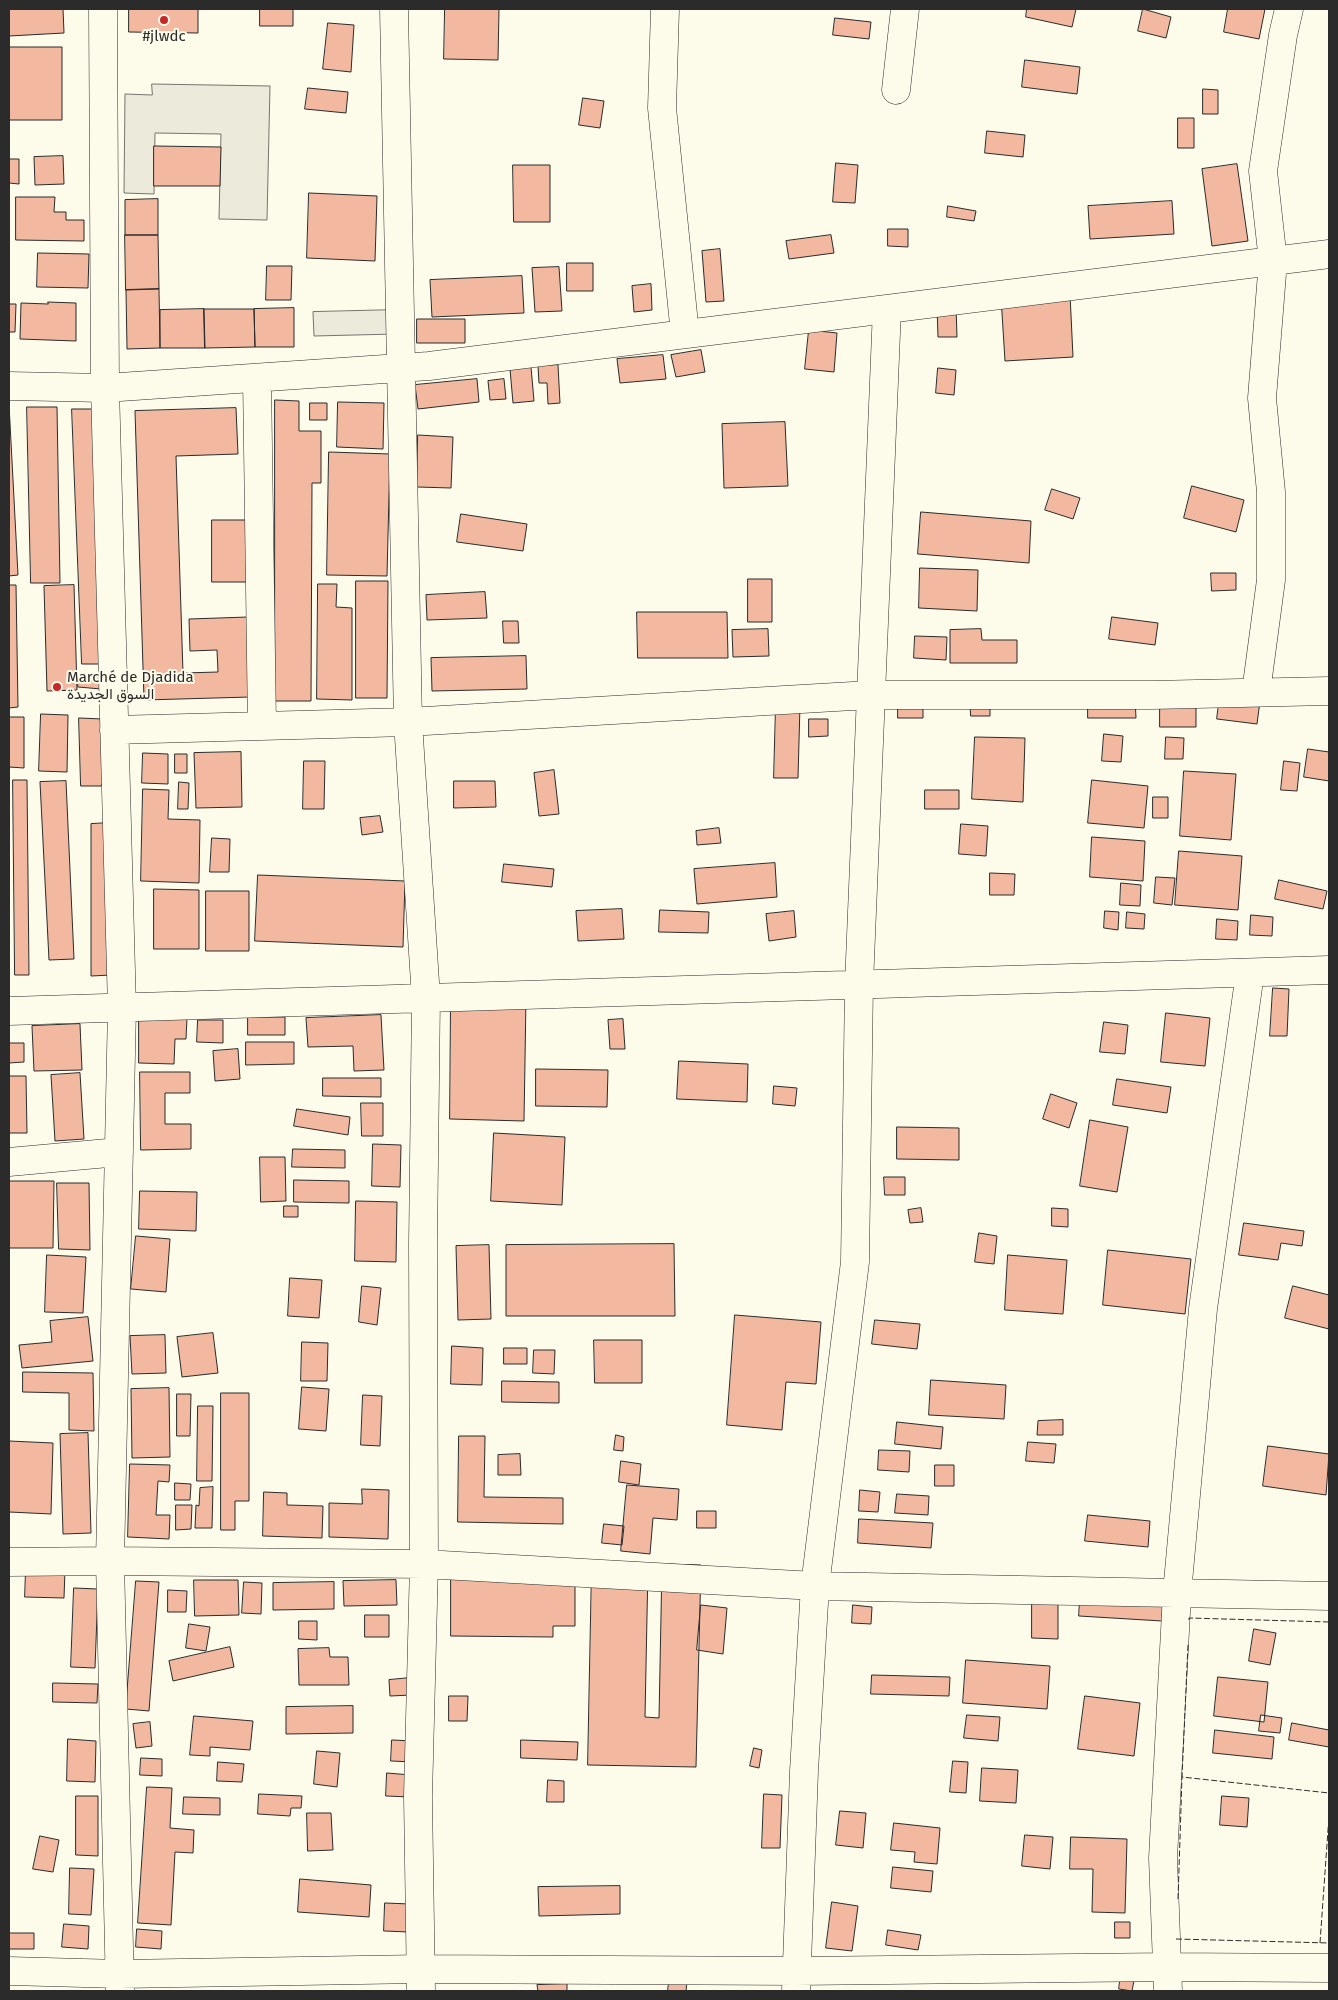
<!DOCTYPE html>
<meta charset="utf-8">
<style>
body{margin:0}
#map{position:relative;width:1338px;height:2000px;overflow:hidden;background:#fdfbea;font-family:"Fira Sans",sans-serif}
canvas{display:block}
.frame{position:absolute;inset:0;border:10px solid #2b2b2b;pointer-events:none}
</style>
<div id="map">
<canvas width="1338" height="2000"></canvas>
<div class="frame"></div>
</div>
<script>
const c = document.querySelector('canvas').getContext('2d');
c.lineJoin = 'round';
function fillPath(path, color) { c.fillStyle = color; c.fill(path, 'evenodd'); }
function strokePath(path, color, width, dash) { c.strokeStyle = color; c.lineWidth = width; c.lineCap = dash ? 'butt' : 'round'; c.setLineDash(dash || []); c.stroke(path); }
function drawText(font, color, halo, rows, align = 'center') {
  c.font = font + ' "Fira Sans",Vazirmatn,sans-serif'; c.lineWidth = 4; c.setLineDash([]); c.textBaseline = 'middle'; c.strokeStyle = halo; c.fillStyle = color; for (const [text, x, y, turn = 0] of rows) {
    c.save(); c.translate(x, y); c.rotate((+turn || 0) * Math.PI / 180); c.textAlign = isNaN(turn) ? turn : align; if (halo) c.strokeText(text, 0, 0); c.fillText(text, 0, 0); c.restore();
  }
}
const parking = new Path2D(`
 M152,84L270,86L267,220L219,219L221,134L155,133L154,194L124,193L125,94L152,95Z
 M395,310L396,334L314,336L313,312Z`);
fillPath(parking, '#eceadb');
strokePath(parking, '#74746e', 1);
const building = new Path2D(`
 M9,9H63L64,33L9,36Z
 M129,9H198V33L129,32Z
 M260,9H293V26H260Z
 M445,9H499L498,60L444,59Z
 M1027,9H1076L1072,27L1026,17Z
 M1143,9L1171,17L1166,38L1138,31Z
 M1228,9H1265L1259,39L1224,32Z
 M835,18L871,22L869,39L833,35Z
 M328,23L354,25L351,72L323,69Z
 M9,47H62V120H9Z
 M1025,60L1080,67L1077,94L1022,87Z
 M308,88L348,92L346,113L305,109Z
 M1203,89L1218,90V114H1203Z
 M583,98L604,101L600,128L579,125Z
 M1178,118H1194V148H1178Z
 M987,131L1025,135L1023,157L985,153Z
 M154,146L221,147L220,186H154Z
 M63,156L64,184L35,185L34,157Z
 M9,159H19V184L9,183Z
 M836,163L858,165L855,203L833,202Z
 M1237,164L1248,241L1212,246L1202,169Z
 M513,165H550V222H514Z
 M309,193L377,196L375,261L307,258Z
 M16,197H55L54,212H66V220H84V241L16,240Z
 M158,199V235H125V200Z
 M1172,201L1174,234L1090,239L1088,206Z
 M948,206L976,211L974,221L947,217Z
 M888,229H908V247L888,246Z
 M125,235H158L159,289L126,290Z
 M831,235L834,253L789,259L786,241Z
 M720,249L724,301L706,302L702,251Z
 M38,253L89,254L88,288L37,287Z
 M567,263H593V291H567Z
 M267,266H292L291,300H266Z
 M559,267L562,311L535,312L532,268Z
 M522,276L524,313L432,317L430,280Z
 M651,284L652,310L634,312L632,286Z
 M159,289L160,348L127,349L126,290Z
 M1070,294L1073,357L1005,361L1001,297Z
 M48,302L76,303V341L20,339L21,303L48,304Z
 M9,304H16L15,332H9Z
 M956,305L957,337H938L937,307Z
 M294,308V347H255L254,309Z
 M204,309H254L255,347L205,348Z
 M204,309L205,348H160V310Z
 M417,319H465V343H417Z
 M809,330L837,333L834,372L805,369Z
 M701,350L705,372L676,377L671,355Z
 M663,355L666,379L620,383L617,359Z
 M558,365L560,403L548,404L547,383H539L538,366Z
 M531,367L534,401L513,403L510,369Z
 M938,368L956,370L954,395L936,393Z
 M477,379L479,402L418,409L415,385Z
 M504,379L506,399L490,400L488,381Z
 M275,400L299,401V431H321V483H312L311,701H275Z
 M338,402L384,403L383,449L337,447Z
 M310,403H327V420H310Z
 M9,404L18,575L9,576Z
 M27,407H57L60,583H31Z
 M236,408L238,454L176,456L183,673L218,672L217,650L190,651L189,619L248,617L250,697L144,700L135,411Z
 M72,409H94L103,664H82Z
 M785,422L788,486L724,488L722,424Z
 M418,435L453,437L451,488L417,487Z
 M329,452L390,454L387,576L327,575Z
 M1192,486L1244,500L1236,532L1184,518Z
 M1052,489L1080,498L1073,519L1045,510Z
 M921,512L1031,521L1029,563L918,554Z
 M461,514L527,524L523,551L457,542Z
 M212,520H250L251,582H212Z
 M920,568L978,570L977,611L919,608Z
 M1211,573H1236V590L1212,591Z
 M748,579H772V622H748Z
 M356,581H388L387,698H356Z
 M318,584H337L336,607L352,608V700L317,699Z
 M9,585H16L18,707L9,708Z
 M74,585L77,690L47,691L44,586Z
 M485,592L487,618L427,620L426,595Z
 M637,612H727L728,658H638Z
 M1112,617L1158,623L1155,645L1109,639Z
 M503,621H518L519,643H504Z
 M768,629L769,656L733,657L732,630Z
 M981,629L982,640H1017V663H950V630Z
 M915,636L947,637L946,660L914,658Z
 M526,656L527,689L432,691L431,658Z
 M79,675L102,676L101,689L78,687Z
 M1220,695L1260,701L1257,724L1217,719Z
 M898,696H923V718H898Z
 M970,696H990V716H971Z
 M1088,698H1135L1136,718H1088Z
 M1160,698H1196V727H1160Z
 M776,704L800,705L798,778H774Z
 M41,714L68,715L67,772L39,771Z
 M9,717H24V768L9,767Z
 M79,718L103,719L105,778L101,786H81Z
 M809,719H828V736L809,737Z
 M1104,734L1123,736L1121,762L1102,761Z
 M975,737L1025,738L1023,802L972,799Z
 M1166,737L1184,738L1183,759H1165Z
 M1308,749L1329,752V781L1304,777Z
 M241,752L242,807L196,808L194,753Z
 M143,753L168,754V784L142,783Z
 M175,754H187V773H175Z
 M304,761H325L324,809H303Z
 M1284,761L1300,763L1297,791L1281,790Z
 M554,770L559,814L539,816L534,773Z
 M1184,771L1236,774L1231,840L1180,836Z
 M13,780H27L29,975H15Z
 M1092,780L1148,786L1144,828L1088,823Z
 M66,781L74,959L49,960L40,782Z
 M454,781H495L496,807L454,808Z
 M179,782L189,783L188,809H178Z
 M143,789L169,790L168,819L200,820L199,883L141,881Z
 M925,790H959V809H925Z
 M1153,797H1168V818H1153Z
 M380,816L383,832L362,835L360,818Z
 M109,823L112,975L91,976V824Z
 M961,824L988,826L986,856L959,854Z
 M719,828L721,843L697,845L696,831Z
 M1092,837L1145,841L1143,881L1090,877Z
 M212,838L230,839L229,872H210Z
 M1179,851L1242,856L1238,910L1175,905Z
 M775,863L777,897L697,904L694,869Z
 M504,864L554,869L552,887L502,882Z
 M990,873L1015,874L1014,895H990Z
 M258,875L405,881L403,947L255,941Z
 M1156,877L1175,878L1172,905L1154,903Z
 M1279,880L1327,891L1323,909L1275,899Z
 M1121,883L1141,885L1140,906L1120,905Z
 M154,889L199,890V949H154Z
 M206,891H249V951H206Z
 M622,909L624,939L578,941L576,911Z
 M660,910L709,912L708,933L659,932Z
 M794,911L796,937L769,941L766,914Z
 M1105,911L1119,912L1118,930L1104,928Z
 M1127,912L1145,914L1144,929L1126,928Z
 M1251,915L1273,917L1272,936L1250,935Z
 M1217,919L1238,921L1237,940L1216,939Z
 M1273,988L1289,989L1287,1036H1270Z
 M451,996L526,998L524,1121L450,1119Z
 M1166,1013L1210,1018L1205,1066L1161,1062Z
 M381,1015L384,1070L354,1071L353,1046L308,1047L306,1018Z
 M139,1017L187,1018L186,1039H175L174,1064L139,1063Z
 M248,1017H285V1035H248Z
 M623,1019L625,1049H610L608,1020Z
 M198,1020H223V1043L197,1042Z
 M1104,1022L1128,1025L1125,1054L1100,1052Z
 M80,1024L82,1070L34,1071L32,1026Z
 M246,1042H294V1064L246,1065Z
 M9,1043H24V1062L9,1063Z
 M238,1049L240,1079L215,1081L213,1051Z
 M679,1061L748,1064L747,1102L677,1099Z
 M536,1069L608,1070L607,1107L536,1106Z
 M140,1072H190V1093H165V1124H191V1149L141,1150Z
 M80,1073L84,1139L55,1141L51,1075Z
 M9,1076H26L27,1133H9Z
 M323,1078H381V1097L323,1096Z
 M1117,1079L1171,1087L1167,1113L1113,1105Z
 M774,1086L797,1088L795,1106L773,1104Z
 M1051,1094L1077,1103L1069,1128L1043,1119Z
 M361,1103H383V1136H362Z
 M297,1109L350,1117L348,1135L294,1126Z
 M1090,1120L1128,1127L1117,1192L1080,1186Z
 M897,1127L959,1128V1160L897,1159Z
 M494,1133L565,1137L562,1205L491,1201Z
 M373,1144L401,1145L400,1187L372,1186Z
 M293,1149L345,1150V1168L292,1167Z
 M260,1157H285L286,1201L261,1202Z
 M884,1177H905V1195H885Z
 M294,1180L349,1181V1203L294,1202Z
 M9,1181H54L53,1248H9Z
 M57,1183H89L90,1250L59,1249Z
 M140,1191L197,1192L196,1231L139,1229Z
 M356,1201L397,1202L396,1262L355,1261Z
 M284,1206H298V1217H284Z
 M921,1208L923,1222L910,1223L908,1210Z
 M1052,1208L1068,1209V1227L1052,1226Z
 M1244,1223L1304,1231L1302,1246L1281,1243L1278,1260L1239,1255Z
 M979,1233L997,1236L994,1264L975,1262Z
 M136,1236L170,1239L166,1292L131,1289Z
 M674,1244L675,1316H506V1245Z
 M489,1245L491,1319L458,1320L456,1246Z
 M1108,1250L1191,1259L1185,1314L1103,1305Z
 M47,1255L86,1257L83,1313L45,1312Z
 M1008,1255L1067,1260L1063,1314L1005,1310Z
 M290,1278L322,1280L319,1318L288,1316Z
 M362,1286L381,1288L377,1325L359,1322Z
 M1293,1286L1329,1295V1329L1285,1318Z
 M735,1315L821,1322L816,1384L786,1382L782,1430L727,1425Z
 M88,1317L93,1361L22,1368L19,1345L52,1342L50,1321Z
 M875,1320L920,1324L917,1349L872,1344Z
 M213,1333L218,1373L182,1377L177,1337Z
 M165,1335L166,1373L132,1374L130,1336Z
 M594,1340H642V1383H595Z
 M302,1342L328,1343L327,1381H301Z
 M452,1346L483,1348L482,1385L451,1384Z
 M504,1348H527V1364H504Z
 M534,1350H555L554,1374L533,1373Z
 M23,1372L93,1373L94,1431L69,1430V1393L23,1392Z
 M931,1380L1006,1385L1004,1419L929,1415Z
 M502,1381L559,1382V1403L502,1402Z
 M302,1387L329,1389L326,1431L299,1429Z
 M169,1388L170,1457L132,1458L131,1389Z
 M221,1393H249V1501H235V1530H221Z
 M177,1394H191L190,1436H177Z
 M363,1395L382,1396L380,1446L361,1445Z
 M198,1406H213L212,1481H197Z
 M1063,1420V1435H1037L1038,1421Z
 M897,1422L943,1427L941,1449L895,1444Z
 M88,1433L91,1533L63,1534L60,1434Z
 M616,1435L624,1437L623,1451L614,1450Z
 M459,1436H485L484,1497L563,1498V1524L458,1522Z
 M9,1441L53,1443L51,1514L9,1512Z
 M1028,1442L1056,1444L1054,1463L1026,1461Z
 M1268,1446L1329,1454L1326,1495L1263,1486Z
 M879,1450L910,1451L909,1472L878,1470Z
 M520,1454L521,1475H498V1455Z
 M621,1461L641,1464L639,1485L619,1482Z
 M130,1464L170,1465L169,1482L158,1481L156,1515H170L169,1539L128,1537Z
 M935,1465H954V1486H935Z
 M175,1483L191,1484L190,1500H175Z
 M627,1485L679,1489L677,1520L653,1518L650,1554L621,1551Z
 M213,1487L212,1528H195L196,1505L199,1506L200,1488Z
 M362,1489L389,1490L388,1539L329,1537V1503L362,1504Z
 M860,1490L880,1492L878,1512L859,1511Z
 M264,1492L287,1493V1505L323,1506L322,1538L263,1536Z
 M897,1494L929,1496L928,1515L895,1513Z
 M176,1505H192L191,1529L176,1530Z
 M697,1511H716V1528H697Z
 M1088,1515L1150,1521L1148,1547L1085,1541Z
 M859,1519L933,1523L931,1548L858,1543Z
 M604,1524L624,1526L622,1545L602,1543Z
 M592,1564L648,1566L645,1717L659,1718L662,1564L701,1565L696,1767L588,1765Z
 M26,1569L65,1570L64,1598L25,1597Z
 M451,1578L575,1579V1626H553V1637L451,1636Z
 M194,1580H238L239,1615L195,1616Z
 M396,1580L397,1605L344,1606L343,1581Z
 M136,1581L159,1582L149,1711L126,1709Z
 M244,1582L262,1583L261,1614L242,1613Z
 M334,1582V1609L273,1610V1583Z
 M74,1588L98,1589L95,1668L71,1667Z
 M168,1590L187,1591L186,1612H168Z
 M1032,1595H1058V1639L1032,1638Z
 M1080,1600L1163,1605L1162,1621L1079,1616Z
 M701,1605L727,1608L723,1654L697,1650Z
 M853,1605L872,1607L871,1624L852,1623Z
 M365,1615H389V1637H365Z
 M299,1621H317V1640L299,1639Z
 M189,1624L210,1627L206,1651L186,1648Z
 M1254,1629L1276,1633L1270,1665L1249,1661Z
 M230,1647L234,1667L173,1681L169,1661Z
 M329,1648L330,1657H348L349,1685H299L298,1649Z
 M966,1660L1050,1666L1047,1709L963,1703Z
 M872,1675L950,1677L949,1696L871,1694Z
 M1218,1677L1268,1682L1264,1722L1214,1716Z
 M410,1678L412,1695L390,1696L389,1680Z
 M53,1683L98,1684L97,1703L53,1702Z
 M449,1696H468L467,1721H449Z
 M1085,1696L1140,1703L1134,1756L1078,1749Z
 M353,1706V1733L286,1734V1707Z
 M967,1715L1000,1717L998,1741L964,1738Z
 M1261,1715L1282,1718L1280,1733L1259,1731Z
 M194,1716L253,1721L250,1750L210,1747V1756L190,1755Z
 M150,1722L152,1746L136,1748L133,1724Z
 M1292,1723L1329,1730V1747L1289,1740Z
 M1215,1730L1274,1737L1272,1759L1213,1753Z
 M68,1739L96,1741L95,1782L67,1781Z
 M392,1740L414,1741L413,1762L391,1761Z
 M521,1740L578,1742L577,1760L521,1758Z
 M754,1748L762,1750L759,1768L750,1766Z
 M317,1751L340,1753L337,1787L314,1784Z
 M141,1758L162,1759V1776L140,1775Z
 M953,1761L968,1762L966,1793L950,1792Z
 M218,1762L244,1764L242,1782L217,1781Z
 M982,1768L1018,1770L1016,1803L980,1801Z
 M387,1773L411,1775L410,1797L386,1796Z
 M548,1780L564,1781V1802H547Z
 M147,1787L172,1788L170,1828L194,1830L193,1853L175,1852L171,1925L138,1923Z
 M259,1794L302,1796L301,1808H291L290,1816L258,1814Z
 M764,1794L782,1795L780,1848H762Z
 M76,1796H98V1856L76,1855Z
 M1222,1796L1249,1798L1247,1827L1220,1825Z
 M184,1797L220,1798V1815L183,1814Z
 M840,1811L866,1813L863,1848L836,1845Z
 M307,1813H331L333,1850L308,1851Z
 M894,1823L940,1828L937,1864L914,1862L915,1852L891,1850Z
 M1025,1835L1053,1837L1050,1869L1022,1866Z
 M40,1836L59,1840L53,1872L33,1869Z
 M1071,1837L1127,1839L1125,1913L1092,1912L1093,1869H1070Z
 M893,1867L933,1871L931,1892L891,1888Z
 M70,1868L94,1869L91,1915L69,1914Z
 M300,1879L371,1885L369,1917L298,1912Z
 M620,1886V1914L539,1916L538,1887Z
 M832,1902L858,1906L852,1951L826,1948Z
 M385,1903L410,1904L409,1932L384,1931Z
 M1115,1922H1130V1938H1115Z
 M64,1924L89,1926L88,1949L62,1947Z
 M137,1929L162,1931L161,1949L136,1947Z
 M888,1930L921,1935L918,1950L886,1945Z
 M9,1933H34V1949H9Z
 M1121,1973L1135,1975L1132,1991L1119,1989Z
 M669,1981L687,1982L686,1991H668Z
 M567,1984V1991H538L537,1985Z`);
fillPath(building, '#f2b8a0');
strokePath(building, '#2b2b2b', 1);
const minor = new Path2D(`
 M103,9L105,388L122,1008L110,1561L120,1991
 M394,9L408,722L426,998L423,1244L424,1564L418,1797L421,1991
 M665,9L662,108L685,334
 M896,90L905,9
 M257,378L262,726
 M9,386L105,388L429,366L1329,254
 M1256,692L1271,580V492L1262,398L1273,261L1263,171L1283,35L1289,9
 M114,730L408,722L870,695H1152L1329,691
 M9,1011L1329,970
 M9,1162L119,1152
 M9,1562L110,1561L424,1564L815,1586L1329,1596
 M9,1971L120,1974L421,1969L796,1971L1167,1967L1329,1968
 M796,1991L804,1771L815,1586L855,1262L859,984L887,309
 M1168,1991L1163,1858L1177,1593L1203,1309L1250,973`);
strokePath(minor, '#2b2b2b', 29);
strokePath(minor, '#fdfbea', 28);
strokePath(new Path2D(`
 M1189,1620V1618L1329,1622
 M1188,1645L1182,1777L1329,1793
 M1178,1899L1182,1777
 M1176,1939L1329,1943
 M1320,1943L1329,1816`), '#2b2b2b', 1, [6, 2.5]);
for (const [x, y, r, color] of [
 [164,20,5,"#c62828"],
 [57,687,5,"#c62828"]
]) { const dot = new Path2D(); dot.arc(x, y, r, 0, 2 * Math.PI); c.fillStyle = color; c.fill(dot); strokePath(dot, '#fdfbea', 2); }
drawText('15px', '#2b2b2b', '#fdfbea', [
 ["#jlwdc",164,37],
 ["Marché de Djadida",67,678,"left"],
 ["السوق الجديدة",67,695,"left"]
]);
</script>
